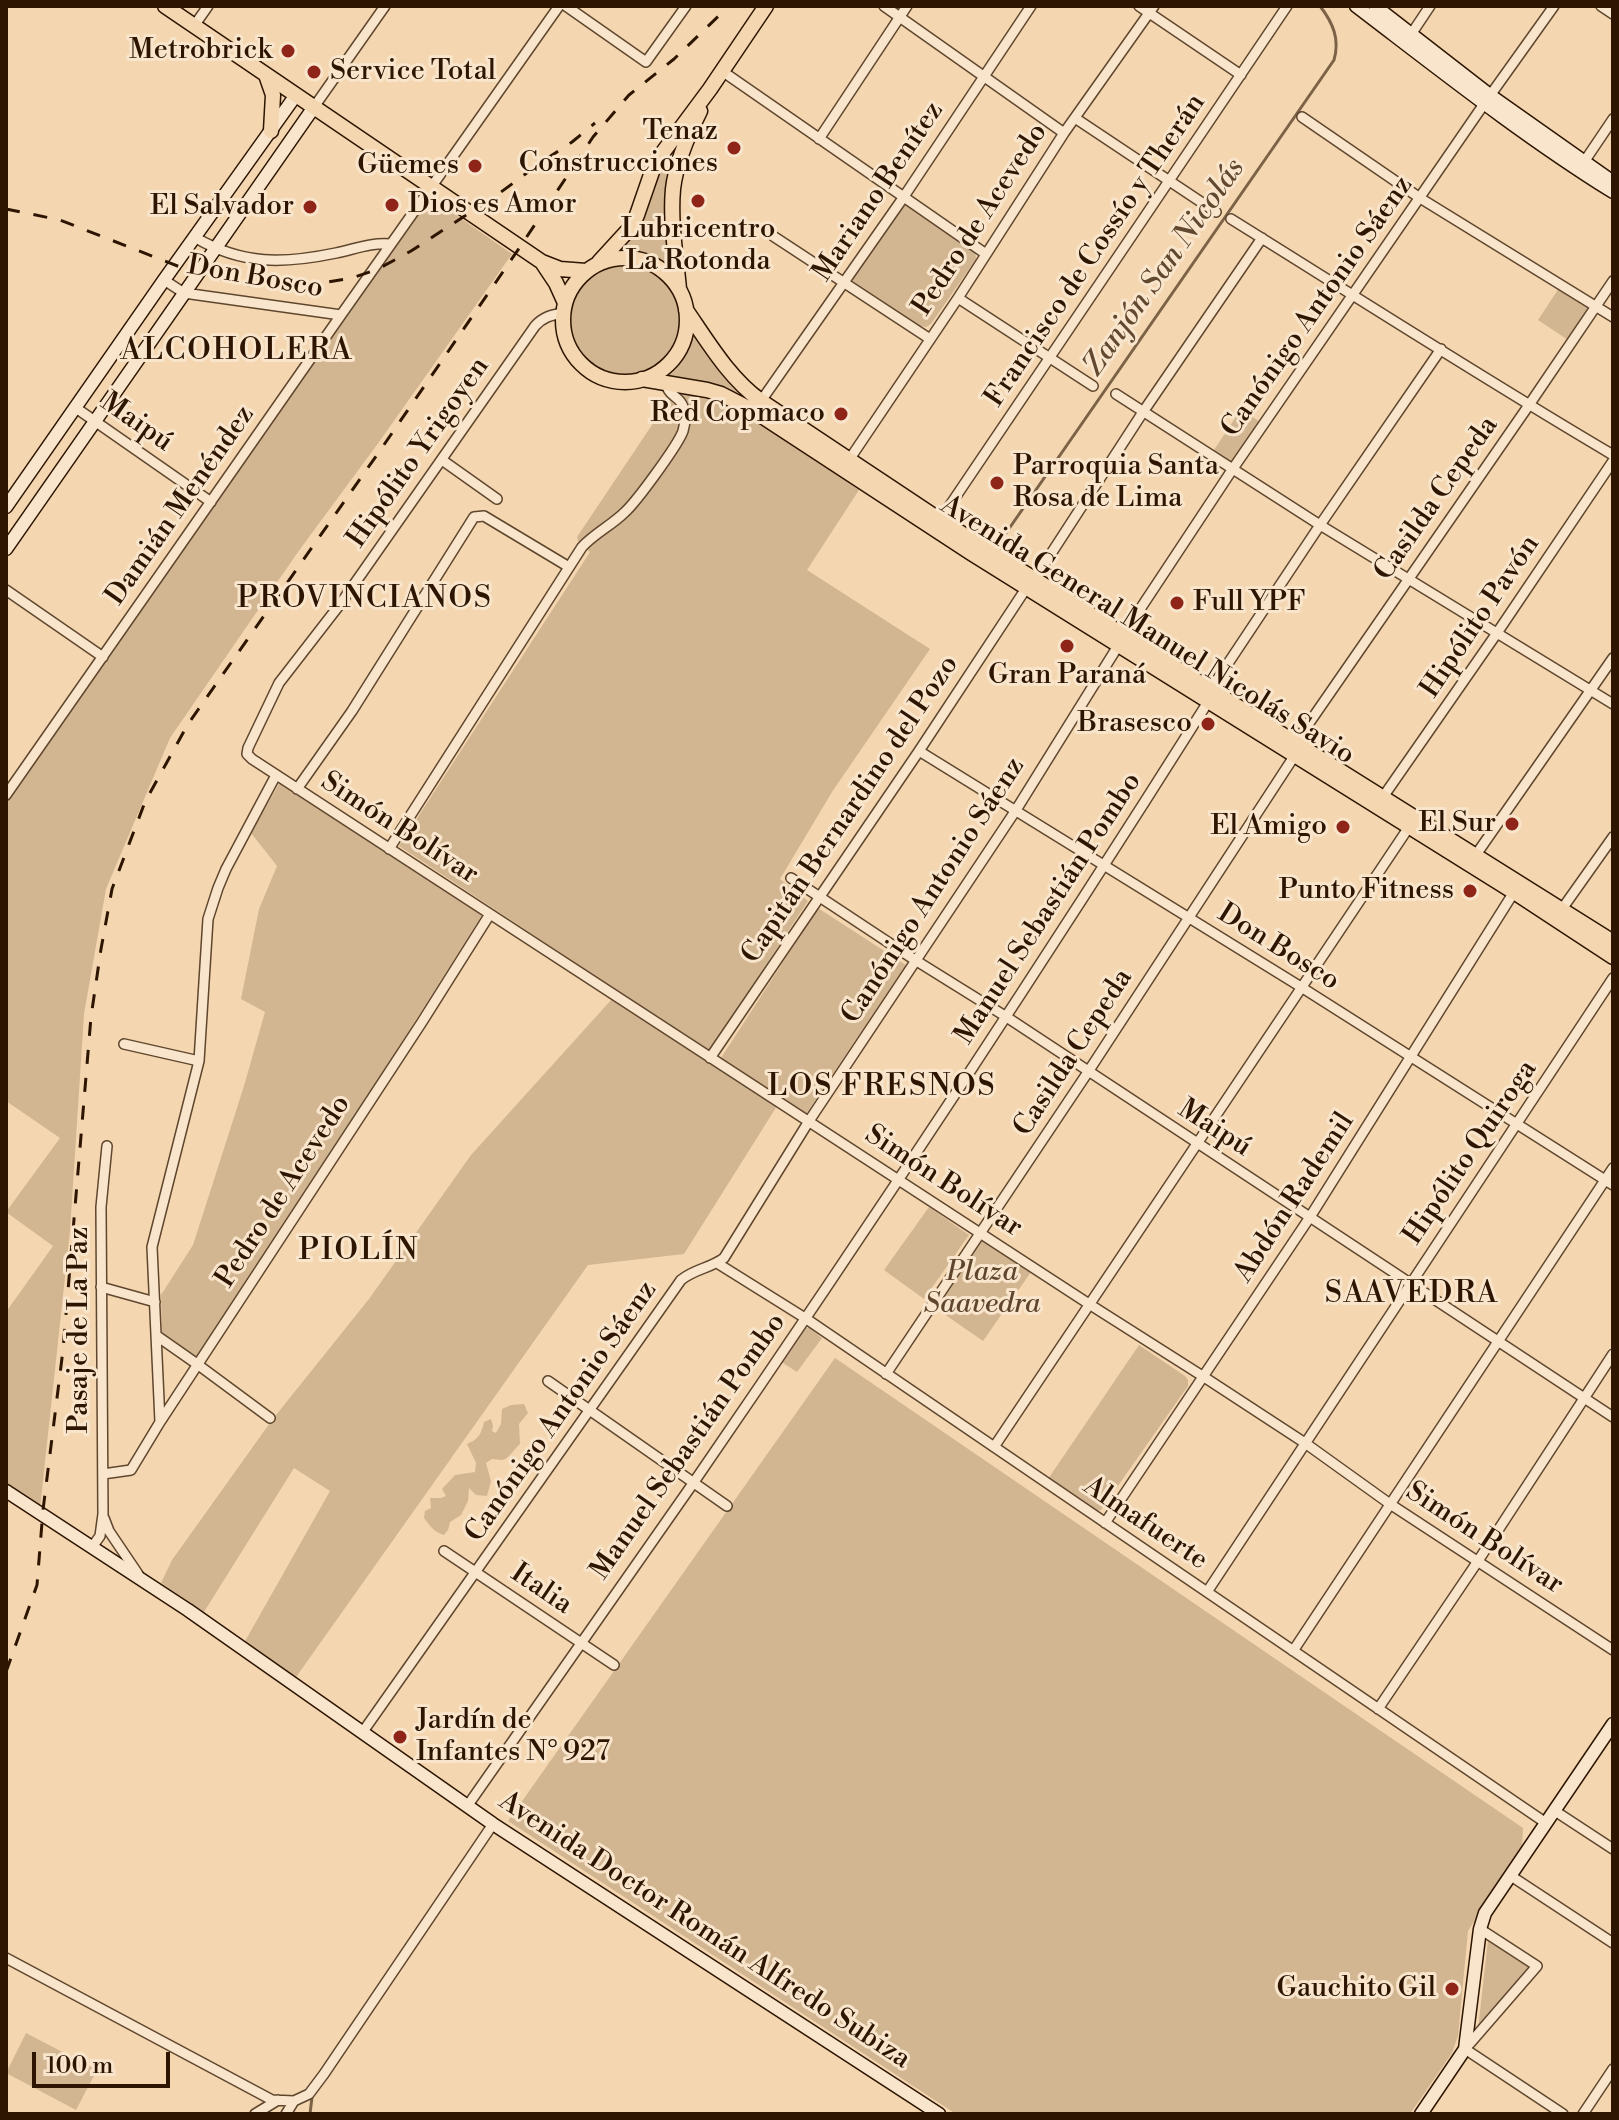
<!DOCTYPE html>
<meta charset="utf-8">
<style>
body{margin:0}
#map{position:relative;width:1619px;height:2120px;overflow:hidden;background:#f4d7b0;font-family:"Libre Bodoni",serif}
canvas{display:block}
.frame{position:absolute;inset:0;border:8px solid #2d1501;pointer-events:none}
.scale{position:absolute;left:32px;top:2052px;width:138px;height:36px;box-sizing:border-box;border:4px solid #2d1501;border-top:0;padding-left:10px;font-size:24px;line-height:28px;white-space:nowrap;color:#2d1501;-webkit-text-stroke:6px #f8e5cc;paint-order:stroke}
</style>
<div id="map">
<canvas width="1619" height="2120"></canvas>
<div class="frame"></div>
<div class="scale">100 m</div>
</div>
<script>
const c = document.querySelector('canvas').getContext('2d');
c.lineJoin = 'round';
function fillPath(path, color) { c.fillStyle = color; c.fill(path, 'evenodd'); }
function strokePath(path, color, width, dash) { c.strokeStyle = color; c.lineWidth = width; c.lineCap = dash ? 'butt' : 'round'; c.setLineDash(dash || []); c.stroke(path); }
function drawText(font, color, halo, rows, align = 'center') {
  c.font = font + ' "Libre Bodoni",serif'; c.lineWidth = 6; c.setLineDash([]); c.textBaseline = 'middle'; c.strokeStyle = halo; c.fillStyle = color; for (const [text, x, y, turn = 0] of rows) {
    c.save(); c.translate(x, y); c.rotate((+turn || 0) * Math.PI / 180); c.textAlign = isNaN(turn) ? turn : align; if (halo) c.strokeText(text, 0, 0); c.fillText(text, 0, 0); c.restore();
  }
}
fillPath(new Path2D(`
 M682,141L673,270C651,259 634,253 610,256C620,249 630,241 637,230C653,201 654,163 682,141Z
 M429,196L512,254L379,442L298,552L170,738L106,889L84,1014L70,1231L40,1508L6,1486V1312L53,1246L6,1212L60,1138L6,1101V802Z
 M903,203H907L975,250L976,259L931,324L926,327L920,326L854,282L852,278Z
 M569 320a56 56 0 1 1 112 0a56 56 0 1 1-112 0Z
 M1559,288L1590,308L1568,340L1538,320Z
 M690,323L720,371L748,400L660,377C677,361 686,346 690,323Z
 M674,392C745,401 802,451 859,490L807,570L930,649L832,792L780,879L808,901L709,1051L399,846L590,552L579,544L577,537Z
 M1241,409L1260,422L1232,466L1212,453Z
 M280,782L389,851L482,915L392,1058L196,1358L162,1334L161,1295L193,1245L244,1086L265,1012L241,999L259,909L277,866L251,833Z
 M818,908L906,965L806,1114L721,1058Z
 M612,999L777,1106L684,1254L588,1265L294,1680L244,1643L330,1491L294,1468L204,1612L161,1583L172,1560L272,1420L369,1299L471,1155Z
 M929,1207L969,1235L924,1299L884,1270Z
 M981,1238L1031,1272L983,1341L934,1307Z
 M805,1328H810L822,1338L797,1372L780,1361L800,1331Z
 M1139,1345L1185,1376L1188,1380V1386L1101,1510L1094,1511L1048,1479Z
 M835,1358L1523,1828L1522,1847L1468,1931L1458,2036L1452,2053L1410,2114H956L508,1821Z
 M524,1404L528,1413L519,1424L520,1444C515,1448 508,1460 502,1460C498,1460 495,1459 492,1459L486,1463L491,1481L487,1496L476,1495L469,1488L468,1501L461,1515L450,1522L448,1530L444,1535C434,1532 430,1526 424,1518L425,1511L431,1508L430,1498H441L446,1496L442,1489L455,1475L475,1472L476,1463L467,1444C479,1439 481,1434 484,1422L491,1419L493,1426L492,1431L496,1433L501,1424L502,1409L511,1405Z
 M1488,1940L1529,1966L1477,2038Z
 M26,2033L97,2070L76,2110L6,2073Z`), '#d2b692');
strokePath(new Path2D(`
 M997,546L1334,60C1340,39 1333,23 1320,6
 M310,2114L312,2097`), '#7c6246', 3);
const minor = new Path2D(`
 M566,6L646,62L686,6
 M884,6L1064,133
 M1139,6L1241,75
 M1601,6L1613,14
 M194,26L208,6
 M1412,33L1430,6
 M722,71L986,254
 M314,107L385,6
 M1302,117L1420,198L1613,317
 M1075,118L1216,212
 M819,139L907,6
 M1584,162L1613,119
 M1231,219C1358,298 1484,379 1613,455
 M773,236L930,339
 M196,238C243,265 283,264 336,253C355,249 372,242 391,244
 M164,280L184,293L341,315
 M958,298L1093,386
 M563,313C551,315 543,317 535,326L341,603L279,683L248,748L247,754L252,759L1089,1304L1204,1377L1305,1443L1390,1504L1613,1650
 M1116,394L1320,525L1613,704
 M761,401L903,198L1031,6
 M76,408L211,502
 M442,460L497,499
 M849,460L958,298L1064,133L1154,6
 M940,520L1287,6
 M1034,580L1143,412L1262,238
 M6,590L103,657
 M1123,635L1232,470L1484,104L1554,6
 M1296,742L1529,405L1613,281
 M919,751L1301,987L1613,1185
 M297,789L352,711L474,517L484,516L569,567
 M6,795L341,315L559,6
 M1383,797L1497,633L1613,461
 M389,849L582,547C595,533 612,525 625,512C637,501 678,445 683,431C685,424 686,414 683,407C681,398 672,397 668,389L670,383
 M1473,859L1613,658
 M791,878L915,960L1005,1016L1613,1417
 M1562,909L1613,837
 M124,1044L199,1061
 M710,1058L919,751L1027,587
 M717,1263L805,1318L1546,1823
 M101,1287L155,1302
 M157,1336L197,1364L270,1418
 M886,1374L1088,1072L1295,755
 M548,1381L727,1506
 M160,1422L152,1247L199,1061L208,919L218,888L226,869L276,775
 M994,1447L1409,827
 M103,1474L131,1470L160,1422L422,1022L490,914
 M104,1518L109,1531L138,1574
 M1105,1523L1310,1217L1514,892
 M92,1547L100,1536L103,1514L101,1207L107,1146
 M444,1551L614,1665
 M1207,1592L1613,978
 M1293,1651L1613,1168
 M1378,1709L1478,1561L1613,1354
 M362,1733L681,1280C694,1269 711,1268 724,1258L809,1121L1016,810L1118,646
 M468,1805C543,1697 619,1590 694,1482C870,1226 1042,965 1208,702L1211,689L1320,525L1441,349
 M1555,1811L1613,1849
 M1511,1876L1613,1943
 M1480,1929L1537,1966L1465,2049L1563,2114
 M6,1958L272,2100L294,2101
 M255,2114L278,2100
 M286,2114L294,2101L309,2094L324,2074L493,1824
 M1583,2114L1613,2069`);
const secondary = new Path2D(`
 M1356,6C1440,70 1523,136 1613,192
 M1375,6L1491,96L1613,182
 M6,507L164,280L296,95
 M6,549L314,107
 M6,1491L188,1610L493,1824L939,2114
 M1421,2114L1465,2049L1480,1929L1485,1913L1613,1724`);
const primary = new Path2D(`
 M165,6L542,262L560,269L586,271
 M266,75L273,95L271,131
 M563 320a62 62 0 1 1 124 0a62 62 0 1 1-124 0Z
 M542,262L556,283L565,303
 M599,262L632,226L637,215L655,163L710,89L766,6
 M679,289C676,256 670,222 673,189C676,162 688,135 700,111
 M686,310C708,342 729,378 761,401L940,520L1613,942
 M642,379L707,390L721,394L754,411L971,553L1514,892L1613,957`);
strokePath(minor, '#5f462d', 12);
strokePath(secondary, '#2d1501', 15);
strokePath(primary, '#2d1501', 17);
strokePath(minor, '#f8e5cc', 9);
strokePath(secondary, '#f8e5cc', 12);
strokePath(primary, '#f4d7b0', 14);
strokePath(new Path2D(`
 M6,209L60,220L198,274L249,285L278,286L309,285L352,278L378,269L411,251L497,195L543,161L572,142L595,123
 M6,1672L37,1585L43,1510L63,1350L91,1017L101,949L112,889L145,802L188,724L379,452L520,247L593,137L629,95L674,59L729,6`), '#2d1501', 3, [14, 14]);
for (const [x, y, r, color] of [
 [288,51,8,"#8f2418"],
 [314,72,8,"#8f2418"],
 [734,148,8,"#8f2418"],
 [475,166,8,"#8f2418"],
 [698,201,8,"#8f2418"],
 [392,205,8,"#8f2418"],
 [310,207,8,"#8f2418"],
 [841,414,8,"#8f2418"],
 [997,483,8,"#8f2418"],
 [1177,603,8,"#8f2418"],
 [1067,646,8,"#8f2418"],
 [1208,724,8,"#8f2418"],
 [1512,824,8,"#8f2418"],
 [1343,827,8,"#8f2418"],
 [1470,891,8,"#8f2418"],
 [400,1737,8,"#8f2418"],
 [1452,1989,8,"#8f2418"]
]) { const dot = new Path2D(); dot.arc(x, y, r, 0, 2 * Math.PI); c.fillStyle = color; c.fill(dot); strokePath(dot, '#f8e5cc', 3); }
drawText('28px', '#2d1501', '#f8e5cc', [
 ["Metrobrick",272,51],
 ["Service Total",330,72,"left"],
 ["Tenaz",718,132],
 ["Construcciones",718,164],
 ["Güemes",459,166],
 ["Dios es Amor",408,205,"left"],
 ["El Salvador",294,207],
 ["Lubricentro",698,230,"center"],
 ["La Rotonda",698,262,"center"],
 ["Red Copmaco",825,414],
 ["Parroquia Santa",1013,467,"left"],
 ["Rosa de Lima",1013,499,"left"],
 ["Full YPF",1193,603,"left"],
 ["Gran Paraná",1067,676,"center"],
 ["Brasesco",1192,724],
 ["El Sur",1496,824],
 ["El Amigo",1327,827],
 ["Punto Fitness",1454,891],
 ["Jardín de",416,1721,"left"],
 ["Infantes N° 927",416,1753,"left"],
 ["Gauchito Gil",1436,1989]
], 'right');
drawText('28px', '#2d1501', '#f8e5cc', [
 ["Mariano Benítez",879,192,-56],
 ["Pedro de Acevedo",981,220,-57],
 ["Francisco de Cossío y Therán",1096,251,-56],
 ["Don Bosco",255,278,10],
 ["Canónigo Antonio Sáenz",1318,307,-55],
 ["Maipú",136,423,35],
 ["Hipólito Yrigoyen",419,453,-55],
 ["Casilda Cepeda",1437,499,-55],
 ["Damián Menéndez",181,506,-55],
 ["Hipólito Pavón",1481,617,-56],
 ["Avenida General Manuel Nicolás Savio",1147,631,32],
 ["Capitán Bernardino del Pozo",851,810,-56],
 ["Simón Bolívar",399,829,33],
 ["Canónigo Antonio Sáenz",934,891,-57],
 ["Manuel Sebastián Pombo",1049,909,-57],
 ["Don Bosco",1278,948,32],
 ["Casilda Cepeda",1074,1053,-57],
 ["Maipú",1214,1129,33],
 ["Hipólito Quiroga",1471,1153,-56],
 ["Simón Bolívar",943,1182,33],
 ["Pedro de Acevedo",284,1192,-57],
 ["Abdón Rademil",1295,1198,-57],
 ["Pasaje de La Paz",80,1330,-90],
 ["Canónigo Antonio Sáenz",562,1412,-55],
 ["Manuel Sebastián Pombo",689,1447,-55],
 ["Almafuerte",1145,1524,34],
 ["Simón Bolívar",1484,1539,33],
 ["Italia",541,1590,34],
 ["Avenida Doctor Román Alfredo Subiza",704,1931,33]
]);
drawText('italic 28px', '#5f452c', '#f8e5cc', [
 ["Plaza",982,1273],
 ["Saavedra",982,1305]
]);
drawText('italic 30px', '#61482f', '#f8e5cc', [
 ["Zanjón San Nicolás",1165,268,-55]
]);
c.letterSpacing = '2px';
drawText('30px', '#2d1501', '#f8e5cc', [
 ["ALCOHOLERA",237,352],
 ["PROVINCIANOS",365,600],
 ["LOS FRESNOS",882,1088],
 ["PIOLÍN",359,1252],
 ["SAAVEDRA",1412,1295]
]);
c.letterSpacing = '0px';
</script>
